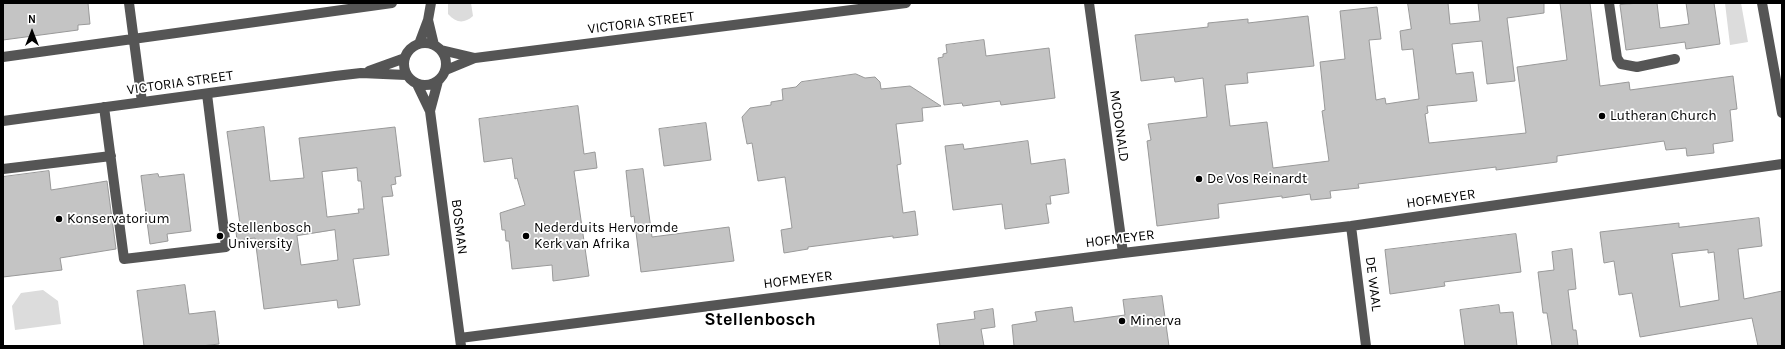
<!DOCTYPE html>
<style>
body{margin:0}
#map{position:relative;width:1785px;height:349px;overflow:hidden;background:#fff;font-family:Karla,sans-serif}
canvas{display:block}
.frame{position:absolute;inset:0;border:4px solid #000;pointer-events:none}
.north{position:absolute;left:12px;top:12px;width:40px;height:40px;-webkit-text-stroke:3px #fff;paint-order:stroke;rotate:0deg;font-size:11px;font-weight:700;line-height:16px;text-align:center;color:#000}
.north::after{content:'';display:block;margin:auto;width:14px;height:18px;background:#000;clip-path:polygon(50% 0,100% 100%,50% 72%,0 100%)}
</style>
<div id="map">
<canvas width="1785" height="349"></canvas>
<div class="frame"></div>
<div class="north">N</div>
</div>
<script>
const c = document.querySelector('canvas').getContext('2d');
c.lineJoin = 'round';
function fillPath(path, color) { c.fillStyle = color; c.fill(path, 'evenodd'); }
function strokePath(path, color, width, dash) { c.strokeStyle = color; c.lineWidth = width; c.lineCap = dash ? 'butt' : 'round'; c.setLineDash(dash || []); c.stroke(path); }
function drawText(font, color, halo, rows, align = 'center') {
  c.font = font + ' Karla,sans-serif'; c.lineWidth = 3.5; c.setLineDash([]); c.textBaseline = 'middle'; c.strokeStyle = halo; c.fillStyle = color; for (const [text, x, y, turn = 0] of rows) {
    c.save(); c.translate(x, y); c.rotate((+turn || 0) * Math.PI / 180); c.textAlign = isNaN(turn) ? turn : align; if (halo) c.strokeText(text, 0, 0); c.fillText(text, 0, 0); c.restore();
  }
}
fillPath(new Path2D(`
 M448,3H471L473,16C464,24 456,23 448,14Z
 M1725,3H1741L1748,42L1730,45Z
 M43,290L58,301L61,324L15,330L12,306L21,293Z`), '#dcdcdc');
const building = new Path2D(`
 M3,3H88L90,24L78,25V30L3,40Z
 M1408,3H1448L1450,24L1480,21L1478,3H1544V13L1507,18L1515,81L1487,84L1482,41L1452,44L1456,74L1473,72L1477,101L1427,106L1428,113L1425,114L1429,143L1526,133L1517,67L1567,60L1560,3H1590L1600,86L1629,82L1630,90L1733,76L1737,109L1730,110L1733,141L1713,144L1714,153L1687,156L1686,148L1666,150L1664,141L1557,156V162L1496,170V167L1358,184L1359,188L1330,191L1331,198L1311,200L1310,194L1282,198V196L1218,204L1219,218L1157,226L1147,141L1151,140L1148,124L1207,117L1203,78L1175,82L1174,77L1141,81L1135,35L1208,27V23L1248,19V23L1308,16L1314,66L1247,73L1248,83L1225,85L1230,126L1267,122L1273,168L1329,161L1322,111L1325,110L1320,62L1345,59L1340,11L1377,7L1381,39L1369,40L1376,100L1385,98L1386,104L1419,99L1413,49L1402,50L1400,31L1411,29Z
 M1639,3H1657L1660,28L1689,24L1686,3H1714L1720,44L1686,49L1685,42L1626,50L1620,5Z
 M984,40L986,56L1049,48L1055,98L1001,105L1000,101L963,106L962,103L944,105L938,58L943,57V54L947,53L946,45Z
 M856,74L865,78L875,77L880,82L881,89L910,86L941,106L922,108L923,121L896,124L901,164L897,165L903,213L915,211L918,235L893,238V236L808,247V249L784,253L781,230L792,228L785,177L758,181L752,143L747,144L742,117L750,108L771,105V102L783,100L782,89L796,87L801,82Z
 M578,106L584,154L595,152L597,168L574,171L589,276L553,281L552,265L512,269L509,241H506L505,230H502L500,213L525,205L517,178L515,179L512,158L484,162L479,119Z
 M706,123L711,160L664,166L659,129Z
 M264,127L270,181L304,178L299,138L395,127L401,176L395,177L396,184L391,185L393,196L382,197L389,255L353,259L360,305L338,308L337,300L264,309L255,238L237,240L235,224H240L227,132ZM357,168L358,181H361L364,209H358L359,213L327,217L322,172ZM335,230L338,260L301,265L297,236Z
 M1028,141L1031,164L1065,159L1069,193L1050,196L1051,204H1046L1049,223L1005,229L1002,204L953,210L945,146L963,144L964,149Z
 M643,169L652,237L729,227L734,261L641,272L634,216L631,217L626,171Z
 M49,171L51,190L107,181L116,249L60,258L62,270L3,277V177Z
 M158,174L159,177L184,174L191,231L167,234L168,241L150,244L141,176Z
 M1759,218L1762,246L1738,249L1744,299L1782,291V346H1758L1752,318L1640,337L1632,293L1619,295L1614,261L1604,263L1600,232L1679,223V227ZM1708,250V253L1714,252L1719,300L1680,307L1672,254Z
 M1516,234L1521,272L1444,282L1445,286L1390,294L1385,250Z
 M1572,249L1576,289L1568,290L1573,330H1576L1578,346H1552L1547,313H1543L1538,272L1554,270L1552,252Z
 M185,285L189,314L215,311L219,344L201,346H144L137,291Z
 M1162,296L1169,346H1014L1012,325L1037,321L1035,312L1072,307L1074,322L1125,315L1123,300Z
 M1499,305L1500,313L1513,312L1517,346H1465L1460,310Z
 M993,309L995,327L981,329L984,346H940L937,324L975,319L974,312Z`);
fillPath(building, '#c4c4c4');
strokePath(building, '#999', 1);
strokePath(new Path2D(`
 M129,3L142,102
 M1089,3L1123,253
 M1609,3L1617,58L1621,64L1637,67L1675,59
 M1762,3L1782,113
 M428,20L434,45
 M404 64a21 21 0 1 1 42 0a21 21 0 1 1-42 0Z
 M419,44L428,20L431,3
 M441,50L475,58
 M3,57L392,3
 M446,70L475,58L906,3
 M369,71L405,58
 M417,84L430,111L461,346
 M104,107L124,259L226,247L207,94
 M430,111L438,81
 M3,121L335,76L361,73L406,75
 M3,169L111,156
 M1351,226L1366,346
 M460,338L1123,253L1351,226L1782,164`), '#555', 10);
for (const [x, y, r, color] of [
 [1602,116,4,"#000"],
 [1199,179,4,"#000"],
 [59,219,4,"#000"],
 [220,236,4,"#000"],
 [526,236,4,"#000"],
 [1122,321,4,"#000"]
]) { const dot = new Path2D(); dot.arc(x, y, r, 0, 2 * Math.PI); c.fillStyle = color; c.fill(dot); strokePath(dot, '#fff', 1.5); }
drawText('14px', '#000', '#fff', [
 ["VICTORIA STREET",641,23,-7],
 ["VICTORIA STREET",180,83,-8],
 ["MCDONALD",1119,126,82],
 ["HOFMEYER",1441,199,-8],
 ["BOSMAN",459,227,83],
 ["HOFMEYER",1120,239,-7],
 ["HOFMEYER",798,280,-7],
 ["DE WAAL",1373,284,83]
]);
drawText('14px', '#000', '#fff', [
 ["Lutheran Church",1610,116],
 ["De Vos Reinardt",1207,179],
 ["Konservatorium",67,219],
 ["Stellenbosch",228,228],
 ["University",228,244],
 ["Nederduits Hervormde",534,228],
 ["Kerk van Afrika",534,244],
 ["Minerva",1130,321]
], 'left');
drawText('bold 18px', '#000', '#fff', [
 ["Stellenbosch",760,320]
]);
</script>
